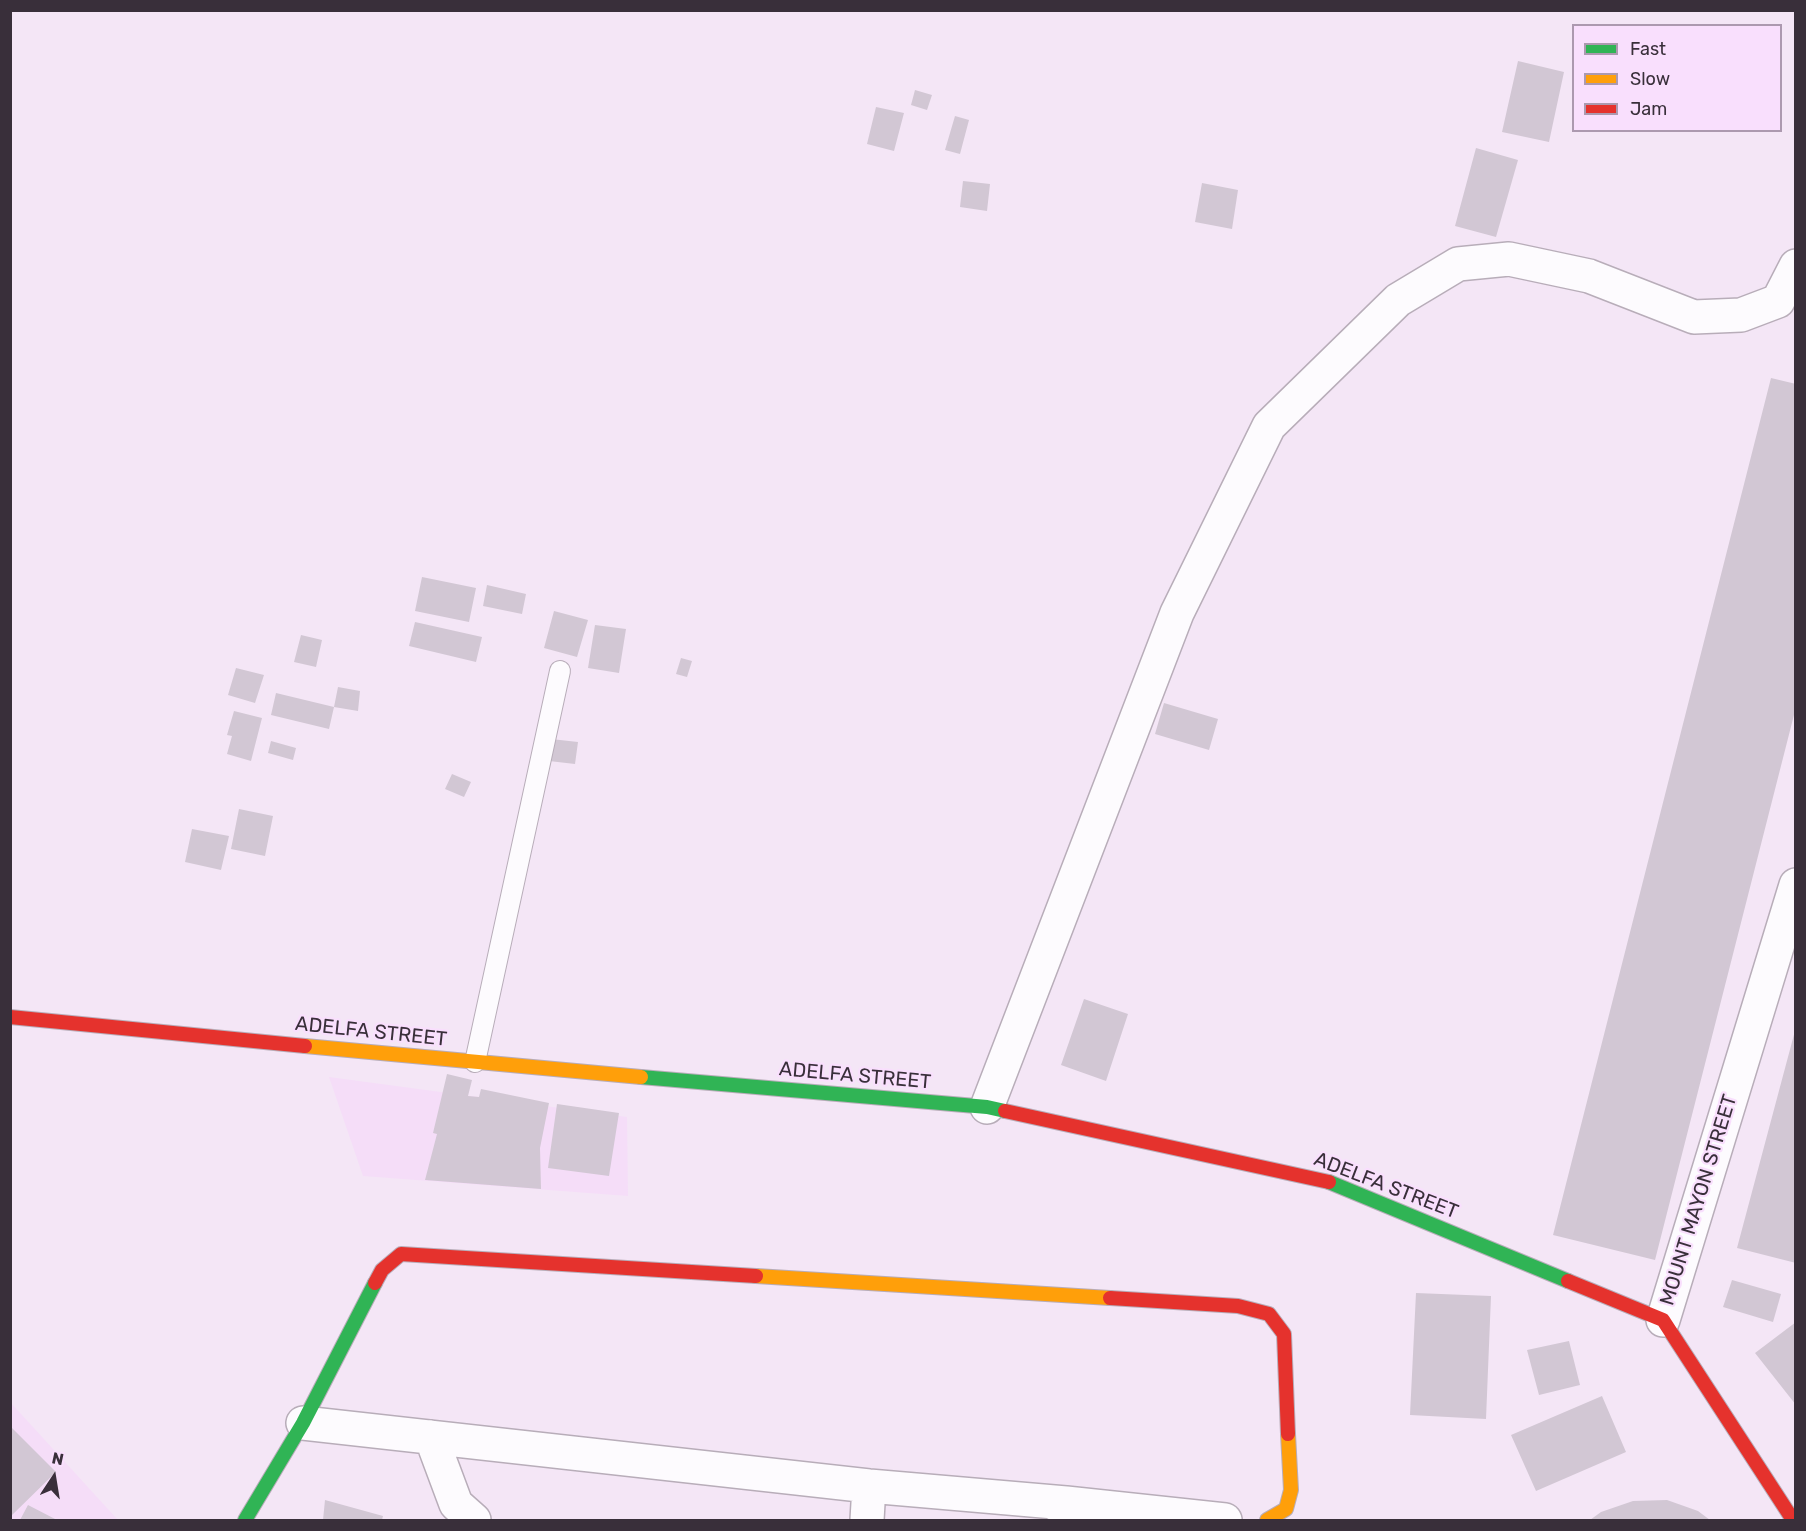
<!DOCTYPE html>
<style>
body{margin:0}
#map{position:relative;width:1806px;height:1531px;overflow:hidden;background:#f4e6f6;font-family:Rubik,sans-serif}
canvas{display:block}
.frame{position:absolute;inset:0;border:12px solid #392f3a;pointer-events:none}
.legend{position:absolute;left:1572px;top:24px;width:210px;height:108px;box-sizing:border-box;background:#f9dffd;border:2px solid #ac99af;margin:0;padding:8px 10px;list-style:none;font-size:18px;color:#392f3a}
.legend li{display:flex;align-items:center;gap:12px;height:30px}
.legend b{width:30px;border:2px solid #ac99af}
.north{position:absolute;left:24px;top:1447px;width:60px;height:60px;-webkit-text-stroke:4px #f9dffd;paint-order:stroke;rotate:12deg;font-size:16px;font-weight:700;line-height:24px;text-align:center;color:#392f3a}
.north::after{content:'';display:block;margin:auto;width:21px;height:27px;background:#392f3a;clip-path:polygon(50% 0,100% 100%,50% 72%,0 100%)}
</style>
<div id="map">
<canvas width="1806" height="1531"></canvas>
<div class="frame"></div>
<ul class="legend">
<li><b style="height:8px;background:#30b455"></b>Fast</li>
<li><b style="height:8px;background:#ff9f0a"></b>Slow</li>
<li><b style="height:8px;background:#e5322d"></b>Jam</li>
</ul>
<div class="north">N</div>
</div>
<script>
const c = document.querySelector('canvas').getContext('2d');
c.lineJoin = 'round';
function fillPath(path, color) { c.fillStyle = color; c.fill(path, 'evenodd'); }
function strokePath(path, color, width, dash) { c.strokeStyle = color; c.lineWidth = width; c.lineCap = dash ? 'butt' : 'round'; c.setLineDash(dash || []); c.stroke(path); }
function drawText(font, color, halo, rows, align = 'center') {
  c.font = font + ' Rubik,sans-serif'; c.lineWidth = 4.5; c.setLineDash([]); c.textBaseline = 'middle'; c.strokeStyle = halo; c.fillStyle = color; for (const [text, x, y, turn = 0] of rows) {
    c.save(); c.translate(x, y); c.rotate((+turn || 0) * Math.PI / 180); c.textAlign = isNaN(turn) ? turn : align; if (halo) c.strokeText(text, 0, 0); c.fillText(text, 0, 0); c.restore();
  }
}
fillPath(new Path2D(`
 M329,1077L627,1117L628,1196L363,1176Z
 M11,1403L118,1520H11Z`), '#f5ddf8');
fillPath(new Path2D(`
 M1518,61L1564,72L1549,142L1502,132Z
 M915,90L932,95L927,110L911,105Z
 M876,107L904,113L894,151L867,144Z
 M955,116L969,120L960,154L945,150Z
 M1476,148L1518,160L1496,237L1455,226Z
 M963,181L990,184L987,211L960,207Z
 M1202,183L1238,190L1232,229L1195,222Z
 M1771,378L1796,384V707L1655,1260L1553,1235Z
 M422,577L476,588L469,622L415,611Z
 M487,585L526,594L522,614L483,606Z
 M554,611L588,620L577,657L544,648Z
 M415,622L482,637L476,662L409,646Z
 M595,625L626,629L619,673L588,668Z
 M301,635L322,640L316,667L294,662Z
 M681,658L692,661L687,677L676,674Z
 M236,668L264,675L255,703L228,695Z
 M338,687L360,691L358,711L334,707Z
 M276,693L334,707L329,729L271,715Z
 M1164,703L1218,719L1209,750L1155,734Z
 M234,711L262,718L251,761L227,754L232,736L227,735Z
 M551,739L578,742L575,764L549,761Z
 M271,741L296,748L293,760L268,753Z
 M452,774L471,782L464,797L445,789Z
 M239,809L273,816L265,856L231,849Z
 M192,829L229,836L221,870L185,862Z
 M1084,999L1128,1014L1106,1081L1061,1065Z
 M1796,1027V1263L1737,1248Z
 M447,1074L472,1080L468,1096L479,1097L481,1089L549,1103L540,1148L541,1189L425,1180L437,1134L433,1133Z
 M557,1104L619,1113L609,1176L548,1168Z
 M1732,1280L1781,1294L1773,1322L1723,1307Z
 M1416,1293L1491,1296L1486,1419L1410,1415Z
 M1796,1322V1405L1755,1353Z
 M1569,1341L1580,1385L1539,1395L1527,1350Z
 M1602,1396L1626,1452L1536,1491L1511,1435Z
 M10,1426L56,1472L10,1517Z
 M325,1500L383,1516L382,1520H323Z
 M1667,1500L1698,1511L1710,1520H1590L1601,1512L1633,1501Z
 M28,1505L57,1520H20Z`), '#d2c7d4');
const lane = new Path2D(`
 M475,1062L560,671`);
const street = new Path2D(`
 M987,1107L1177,613L1269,426L1398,300L1458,264L1509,259L1589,276L1694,317L1741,315L1778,301L1796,266
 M1663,1320L1796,885
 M303,1423L869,1486L1066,1503L1064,1520
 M431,1437L456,1504L474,1520
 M1066,1503L1225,1520
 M867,1520L869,1486`);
const fast = new Path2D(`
 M641,1077L987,1107L1005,1111
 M1329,1182L1568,1281
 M245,1520L303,1423L375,1283`);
const slow = new Path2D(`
 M305,1046L641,1077
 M756,1276L1110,1298
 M1267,1520L1286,1509L1291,1490L1288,1434`);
const jam = new Path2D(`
 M10,1017L305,1046
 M1005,1111L1329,1182
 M1568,1281L1663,1320L1793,1520
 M375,1283L382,1270L401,1254L756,1276
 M1110,1298L1238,1306L1269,1314L1284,1334L1288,1434`);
strokePath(lane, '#b8adb9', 22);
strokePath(street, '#b8adb9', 36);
strokePath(fast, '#b8adb9', 16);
strokePath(slow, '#b8adb9', 16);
strokePath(jam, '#b8adb9', 16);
strokePath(lane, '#fdfbfe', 20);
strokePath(street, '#fdfbfe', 33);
strokePath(fast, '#30b455', 14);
strokePath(slow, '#ff9f0a', 14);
strokePath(jam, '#e5322d', 14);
drawText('20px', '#392f3a', '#f9dffd', [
 ["ADELFA STREET",371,1032,6],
 ["ADELFA STREET",855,1076,5],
 ["ADELFA STREET",1386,1186,21],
 ["MOUNT MAYON STREET",1699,1200,-73]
]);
</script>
